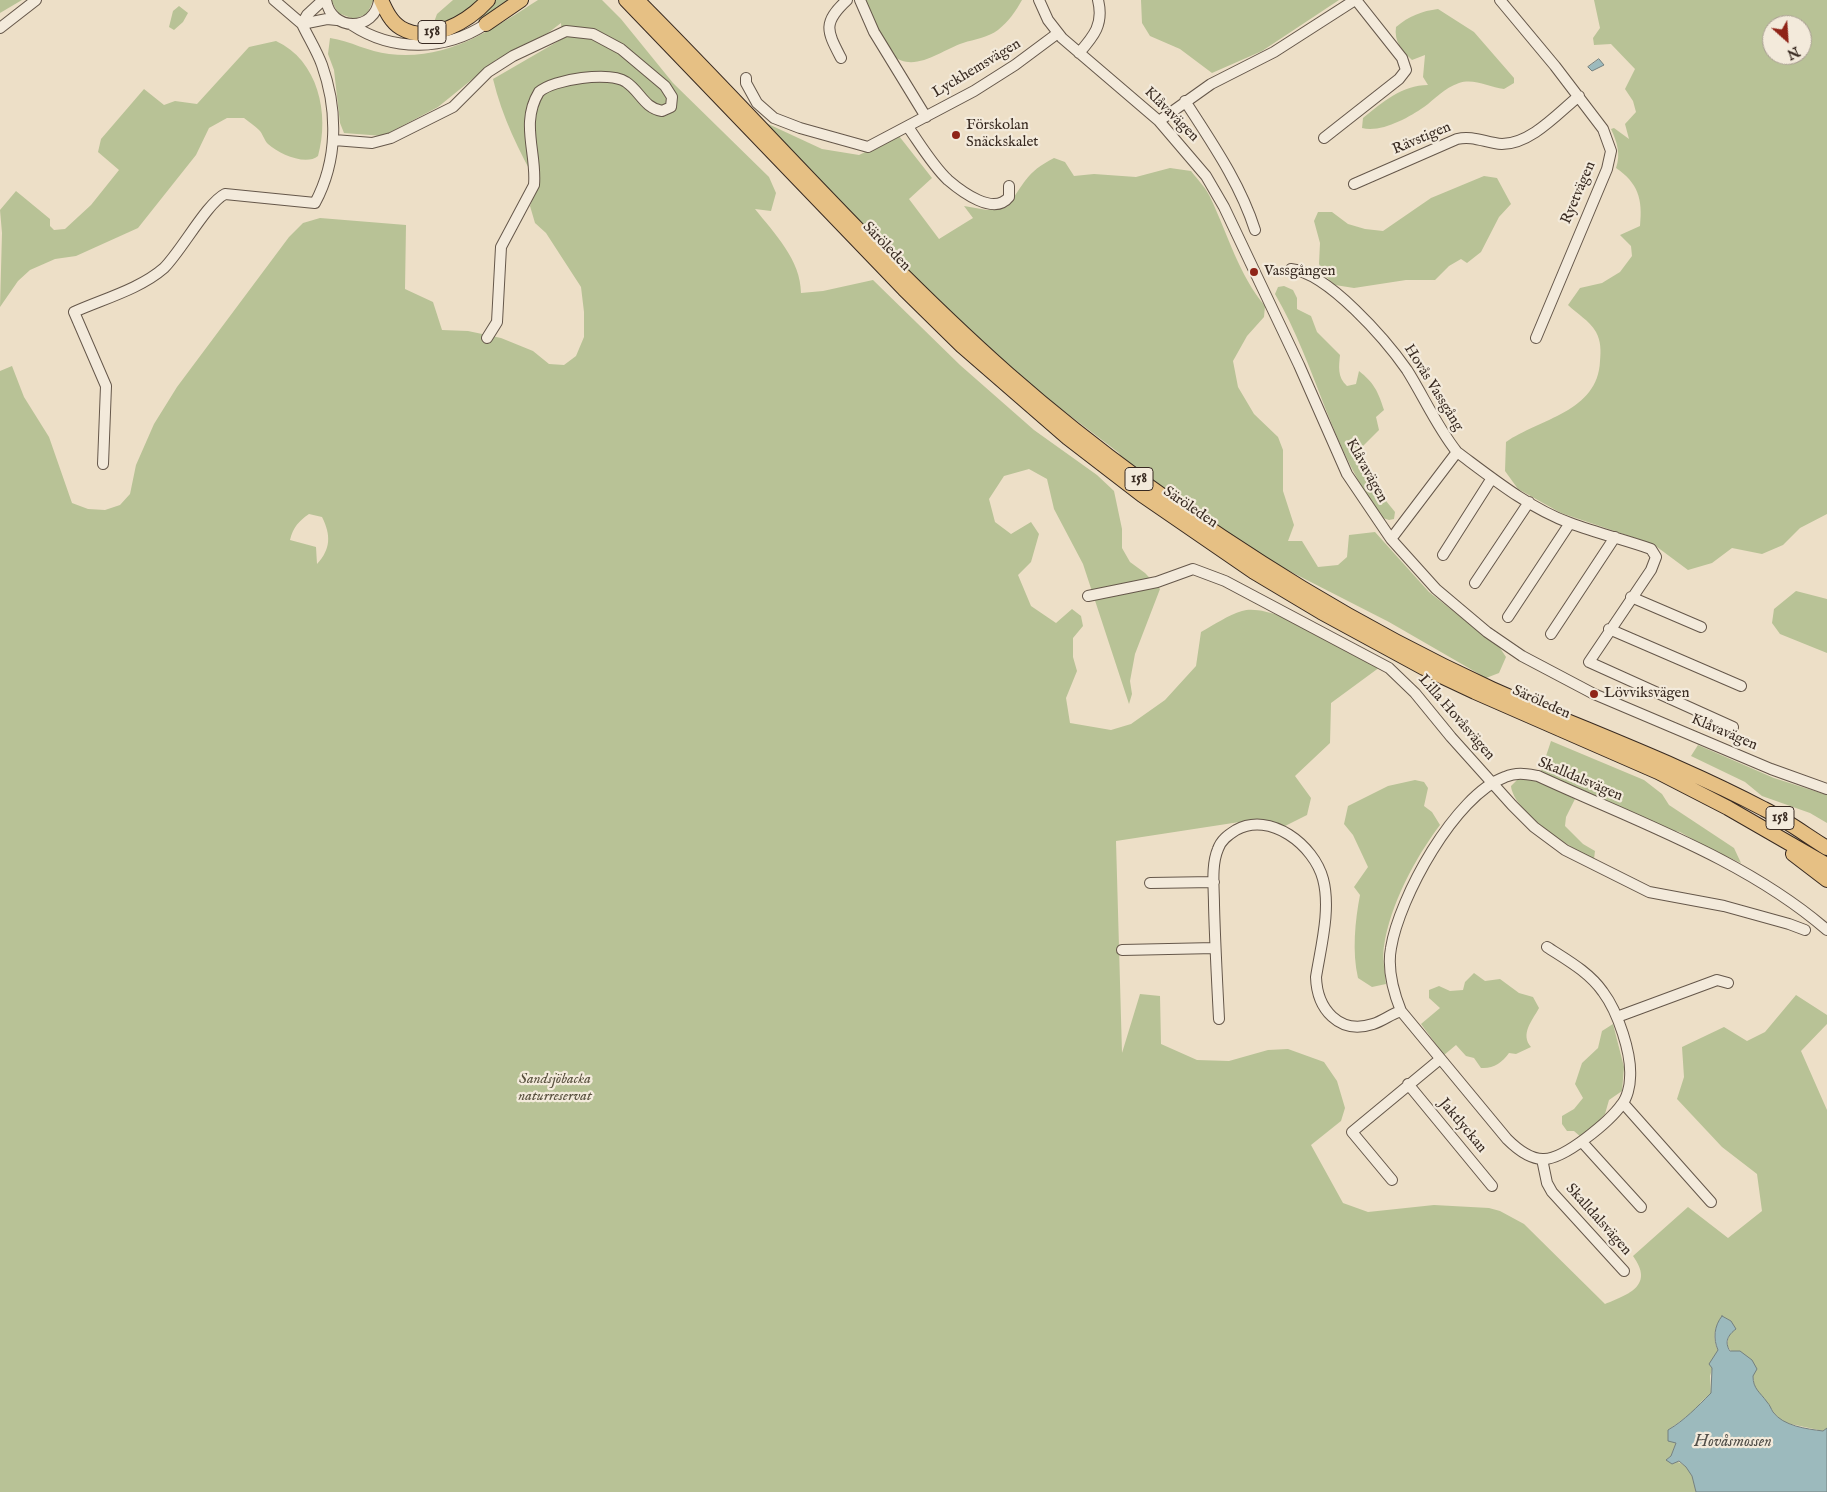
<!DOCTYPE html>
<meta charset="utf-8">
<style>
body{margin:0}
#map{position:relative;width:1827px;height:1492px;overflow:hidden;background:#eddfc7;font-family:"IM FELL English",serif}
canvas{display:block}
.north{position:absolute;left:1762px;top:15px;width:50px;height:50px;box-sizing:border-box;background:#f3eadb;border:1px solid #a89d91;border-radius:50%;rotate:154deg;font-size:14px;font-weight:700;line-height:20px;text-align:center;color:#382a21}
.north::after{content:'';display:block;margin:auto;width:18px;height:22px;background:#8f2418;clip-path:polygon(50% 0,100% 100%,50% 72%,0 100%)}
</style>
<div id="map">
<canvas width="1827" height="1492"></canvas>
<div class="north">N</div>
</div>
<script>
const c = document.querySelector('canvas').getContext('2d');
c.lineJoin = 'round';
function fillPath(path, color) { c.fillStyle = color; c.fill(path, 'evenodd'); }
function strokePath(path, color, width, dash) { c.strokeStyle = color; c.lineWidth = width; c.lineCap = dash ? 'butt' : 'round'; c.setLineDash(dash || []); c.stroke(path); }
function drawText(font, color, halo, rows, align = 'center') {
  c.font = font + ' "IM FELL English",serif'; c.lineWidth = 4.5; c.setLineDash([]); c.textBaseline = 'middle'; c.strokeStyle = halo; c.fillStyle = color; for (const [text, x, y, turn = 0] of rows) {
    c.save(); c.translate(x, y); c.rotate((+turn || 0) * Math.PI / 180); c.textAlign = isNaN(turn) ? turn : align; if (halo) c.strokeText(text, 0, 0); c.fillText(text, 0, 0); c.restore();
  }
}
fillPath(new Path2D(`
 M0,0H22L0,13Z
 M331,0H373V1L367,14L354,19L338,13Z
 M453,0H478C467,13 449,22 433,25L437,14Z
 M496,0H508L477,21Z
 M538,0H602L621,19L673,83L769,177L776,193L771,211L755,209C774,233 801,260 801,293L823,291L873,280L960,365L1034,430L1097,475L1114,491L1122,529V548L1130,562L1145,573L1160,589L1135,654L1130,681L1132,694L1129,704L1083,564L1054,509L1047,479L1029,469L1004,476L989,499L995,522L1011,534L1031,522L1039,534L1031,562L1018,575L1031,606L1056,623L1072,609L1081,616L1083,626L1073,638V657L1077,671L1066,698L1070,723L1111,730L1131,724L1165,700L1196,666L1201,632C1214,625 1228,615 1242,611C1273,601 1351,652 1380,667L1331,703L1330,743L1295,776L1311,798L1307,815L1281,828L1259,819L1116,841L1122,1053L1140,994L1160,996L1161,1044L1197,1060L1229,1061L1268,1050L1288,1049L1324,1062L1337,1081L1345,1108L1341,1121L1311,1145L1343,1203L1368,1212L1434,1205L1489,1208L1500,1211L1524,1224L1605,1304C1630,1294 1654,1285 1633,1256L1688,1207L1728,1238L1762,1211L1757,1174L1722,1147L1677,1099L1684,1077L1682,1047L1724,1027L1747,1041L1765,1032L1796,995L1827,1015V1024L1801,1051L1827,1110V1428L1823,1431L1786,1423L1779,1419L1755,1389L1753,1376L1727,1346L1731,1321L1723,1317C1714,1326 1712,1339 1718,1350L1710,1376L1711,1393L1701,1402L1696,1410L1668,1430L1676,1443L1671,1456L1666,1460C1687,1461 1693,1472 1696,1492H0V371L12,366L24,397L49,437L72,503L88,509L105,510L120,505L130,494L136,465L154,424L177,387L289,237L303,223L320,218L406,225L405,289L433,302L442,330L468,331L501,338L533,351L549,364L564,365L576,356L584,337V312L581,287L546,233L535,223L530,206L538,185C519,151 502,117 493,79L562,39L561,23L548,33L496,60L438,107L383,136L344,133L340,123L334,70L328,54L330,38C351,41 368,52 389,54C447,61 491,30 538,0ZM309,514L322,517C331,535 331,549 317,564L316,547L290,540C293,527 299,521 309,514Z
 M864,0H1022C1016,11 1008,22 998,30C987,38 975,39 963,43C941,50 914,74 892,55C884,48 870,11 864,0Z
 M1141,0H1339L1262,51L1212,73L1180,49L1150,36L1142,23Z
 M1594,0H1827V514L1800,528L1783,545L1762,554L1732,548L1712,563L1688,570L1653,544L1561,513L1518,489L1505,471L1506,442C1539,419 1598,412 1600,361C1601,351 1601,341 1596,332C1589,320 1577,314 1568,305L1580,288L1602,283L1620,272L1632,256L1631,246L1620,235L1640,226C1643,199 1638,183 1616,168C1621,154 1617,142 1611,129L1614,128L1629,139L1625,124L1636,112L1633,101L1625,89L1635,69L1611,44L1594,45L1593,38L1600,28ZM1772,25H1802V55H1772Z
 M179,6L188,13L183,22L174,30L169,27L173,11Z
 M1438,9L1474,32L1514,78V83L1504,89C1489,87 1474,78 1459,83C1444,88 1435,99 1424,107C1408,118 1381,133 1362,128L1363,118C1383,102 1402,85 1428,85L1423,77L1425,55L1412,60C1401,50 1394,41 1396,27C1409,16 1422,11 1438,9Z
 M276,41C318,60 330,114 318,156C306,166 279,154 268,144C264,140 263,134 259,130C255,126 249,122 244,118H227L209,128L196,155L138,228L76,256L55,259L30,270L18,281L0,307L2,233L0,210L16,191L50,219V226L54,230L65,229L91,205L119,170L98,152L101,139L144,89L164,105L175,101L197,104L249,47Z
 M766,123L822,149L859,155L899,136L932,178L909,199L939,239L973,218L964,206L987,210L1007,207C1025,183 1025,173 1054,158L1065,162L1074,176L1094,174L1136,177L1170,168L1191,171C1198,180 1207,189 1211,199C1228,235 1239,275 1265,306L1264,317L1247,336L1233,361L1238,387L1254,414L1278,437L1283,450V491L1294,525L1288,541H1302L1318,567L1338,565L1347,557L1349,535L1375,532L1429,592L1500,648L1506,657L1499,673L1486,678L1389,622L1254,553L1125,464L1119,453L1018,376L878,245Z
 M1484,176L1497,178L1511,204L1499,217L1481,252L1467,263L1461,259L1449,266L1435,280H1406L1354,288L1335,285L1324,275L1319,264L1320,243L1314,221L1318,212H1332L1348,224L1365,229L1383,231L1431,198Z
 M1284,286L1293,290L1297,298V309L1311,316L1317,332L1340,355C1339,366 1337,377 1347,386L1356,384L1359,371C1374,383 1378,391 1384,410L1376,417L1379,430L1359,450C1361,476 1380,492 1395,512L1394,519L1389,520L1383,518C1331,451 1317,366 1275,294L1278,287Z
 M1796,591L1827,599V653L1780,634L1772,623L1774,609Z
 M1551,741L1644,780L1662,794L1669,805L1734,848L1741,863L1708,848L1680,832L1669,830L1640,818L1591,793L1565,784L1541,771Z
 M1698,745L1774,778L1827,795V823L1810,813L1762,796L1745,782L1691,756Z
 M1523,778L1543,783L1575,799L1566,817L1565,826L1583,844L1595,851L1594,859C1571,849 1513,811 1511,786L1518,779Z
 M1415,780L1424,782L1428,788L1424,806L1432,812L1440,825C1415,858 1390,905 1384,946C1382,958 1385,972 1386,984L1372,987L1358,978C1352,952 1355,921 1360,895L1354,887L1368,867L1353,835L1344,824L1348,806L1388,786Z
 M1474,973L1485,981L1500,979L1519,993L1533,997L1539,1008C1532,1021 1520,1034 1531,1047L1516,1054L1509,1053C1502,1063 1493,1069 1481,1068L1474,1058L1466,1056L1456,1045L1444,1055L1421,1024L1440,1008L1429,998V990L1439,986L1450,991L1463,990L1465,982Z
 M1613,1024L1624,1067L1622,1091L1609,1100L1605,1114L1582,1138L1574,1131H1567L1562,1124V1116L1574,1109L1583,1098L1575,1084L1582,1063L1598,1048L1602,1031Z`), '#b8c296');
const water = new Path2D(`
 M1599,59L1604,65L1592,71L1588,67Z
 M1722,1316L1731,1321L1736,1329C1728,1335 1724,1342 1730,1351H1740L1752,1360L1757,1369L1753,1376C1753,1389 1760,1392 1767,1402C1770,1405 1771,1409 1773,1412C1783,1426 1807,1429 1823,1431L1827,1428V1492H1696L1692,1476L1686,1467L1679,1461L1672,1464L1666,1460L1671,1456L1676,1443L1668,1441V1430C1685,1420 1697,1407 1711,1393L1712,1368L1709,1364L1718,1350C1713,1339 1714,1326 1722,1316Z`);
fillPath(water, '#9cbabd');
strokePath(water, '#74807f', 1);
const minor = new Path2D(`
 M274,0L302,24L327,19L337,20
 M326,0C331,32 375,32 379,0
 M860,0L874,32L926,117
 M1039,0L1048,20L1062,38L1159,121L1206,176L1224,207L1299,365L1347,474L1391,539L1436,589L1487,632L1522,656L1594,694L1771,769L1827,789
 M1500,0L1555,66L1603,129L1611,151L1607,169L1536,338
 M302,24L307,15L323,0
 M352,25C393,52 445,51 486,24
 M0,28L36,0
 M1079,53C1094,36 1104,24 1098,0
 M841,58C827,31 822,23 847,0
 M746,78V83L757,103L774,118L800,128L868,147L974,91L1015,65L1058,33
 M1185,101C1212,143 1240,183 1255,230
 M1159,121L1211,84L1274,52L1355,0
 M908,127C920,144 933,166 948,180C962,192 994,216 1009,197V186
 M1324,138L1399,79L1406,70L1402,58L1356,0
 M334,140L372,143L391,138L453,107L488,72L513,56L566,31L593,34L621,49L665,86L672,97L671,107L662,111C644,108 640,91 626,82C610,71 553,79 539,92C520,123 537,153 534,185L501,247L497,322L487,338
 M1354,184L1457,139C1473,135 1486,143 1502,144C1531,144 1558,113 1579,96
 M1291,269C1328,273 1386,340 1407,370C1424,397 1437,427 1457,452
 M103,464L106,386L74,312C103,299 140,289 164,268C182,250 207,203 225,194L315,203C338,160 338,110 322,65C317,51 308,37 302,24
 M1391,539L1457,452C1492,478 1529,508 1570,523C1597,533 1625,540 1651,549L1656,557L1651,570L1589,662L1733,727
 M1443,555L1492,478
 M1475,583L1529,502
 M1088,596L1157,582L1193,569L1225,581L1389,668L1415,693L1451,737L1512,805L1534,827L1565,850L1649,892L1724,906L1789,924L1805,930
 M1631,597L1701,627
 M1508,617L1570,523
 M1609,629L1741,686
 M1551,634L1615,537
 M1150,883L1214,882
 M1547,947C1567,960 1589,972 1603,992C1618,1012 1632,1054 1630,1078C1630,1086 1627,1098 1622,1104C1610,1121 1564,1160 1543,1159C1529,1159 1516,1148 1507,1139L1401,1011C1393,991 1387,969 1391,948C1399,898 1455,795 1505,777C1517,772 1526,774 1538,776C1635,821 1745,859 1827,930
 M1122,950L1215,948
 M1617,1017L1717,980L1728,983
 M1219,1019C1217,981 1215,943 1214,905C1214,888 1211,865 1218,849C1221,840 1228,835 1236,830C1270,811 1314,845 1323,879C1331,909 1321,946 1316,977C1317,1009 1339,1035 1373,1024C1383,1021 1391,1014 1401,1011
 M1408,1084L1492,1186
 M1623,1103L1711,1202
 M1582,1142L1641,1207
 M1542,1159L1547,1183L1552,1192L1624,1271
 M1392,1180L1352,1132L1439,1060`);
const major = new Path2D(`
 M381,0C386,11 391,22 401,28C430,45 469,21 488,0
 M626,0L904,289L962,346L1068,438L1142,495L1254,572L1321,612L1424,668L1475,692L1658,772L1728,808L1827,865
 M637,0C761,124 877,258 1008,374C1099,454 1199,525 1302,588C1363,625 1427,659 1492,689C1582,729 1677,763 1764,809C1786,820 1806,835 1827,848
 M486,24L521,0
 M1793,854L1827,880`);
strokePath(minor, '#65574a', 12);
strokePath(major, '#382a21', 16);
strokePath(minor, '#f3eadb', 10);
strokePath(major, '#e6c084', 14);
for (const [x, y, r, color] of [
 [956,135,5,"#8f2418"],
 [1254,272,5,"#8f2418"],
 [1594,694,5,"#8f2418"]
]) { const dot = new Path2D(); dot.arc(x, y, r, 0, 2 * Math.PI); c.fillStyle = color; c.fill(dot); strokePath(dot, '#f3eadb', 2); }
for (const [x, y, w] of [
 [432,32,28],
 [1139,479,28],
 [1780,818,28]
]) { const box = new Path2D(); box.roundRect(x - w / 2, y - 11.5, w, 23, 4); c.fillStyle = '#f3eadb'; c.fill(box); strokePath(box, '#382a21', 1); }
drawText('bold 14px', '#382a21', null, [
 ["158",432,32],
 ["158",1139,479],
 ["158",1780,818]
]);
drawText('15px', '#382a21', '#f3eadb', [
 ["Lyckhemsvägen",977,69,-31],
 ["Klåvavägen",1171,115,45],
 ["Rävstigen",1422,139,-23],
 ["Ryetvägen",1579,193,-67],
 ["Säröleden",886,247,46],
 ["Hovås Vassgång",1433,388,58],
 ["Klåvavägen",1366,471,61],
 ["Säröleden",1190,508,34],
 ["Säröleden",1541,703,24],
 ["Lilla Hovåsvägen",1456,718,49],
 ["Klåvavägen",1724,733,23],
 ["Skalldalsvägen",1580,780,23],
 ["Jaktlyckan",1462,1126,50],
 ["Skalldalsvägen",1598,1220,48]
]);
drawText('15px', '#382a21', '#f3eadb', [
 ["Förskolan",966,126],
 ["Snäckskalet",966,143],
 ["Vassgången",1264,272],
 ["Lövviksvägen",1604,694]
], 'left');
drawText('italic 15px', '#58503e', '#f3eadb', [
 ["Sandsjöbacka",555,1080],
 ["naturreservat",555,1097]
]);
drawText('italic 16px', '#514e48', '#f3eadb', [
 ["Hovåsmossen",1733,1443]
]);
</script>
